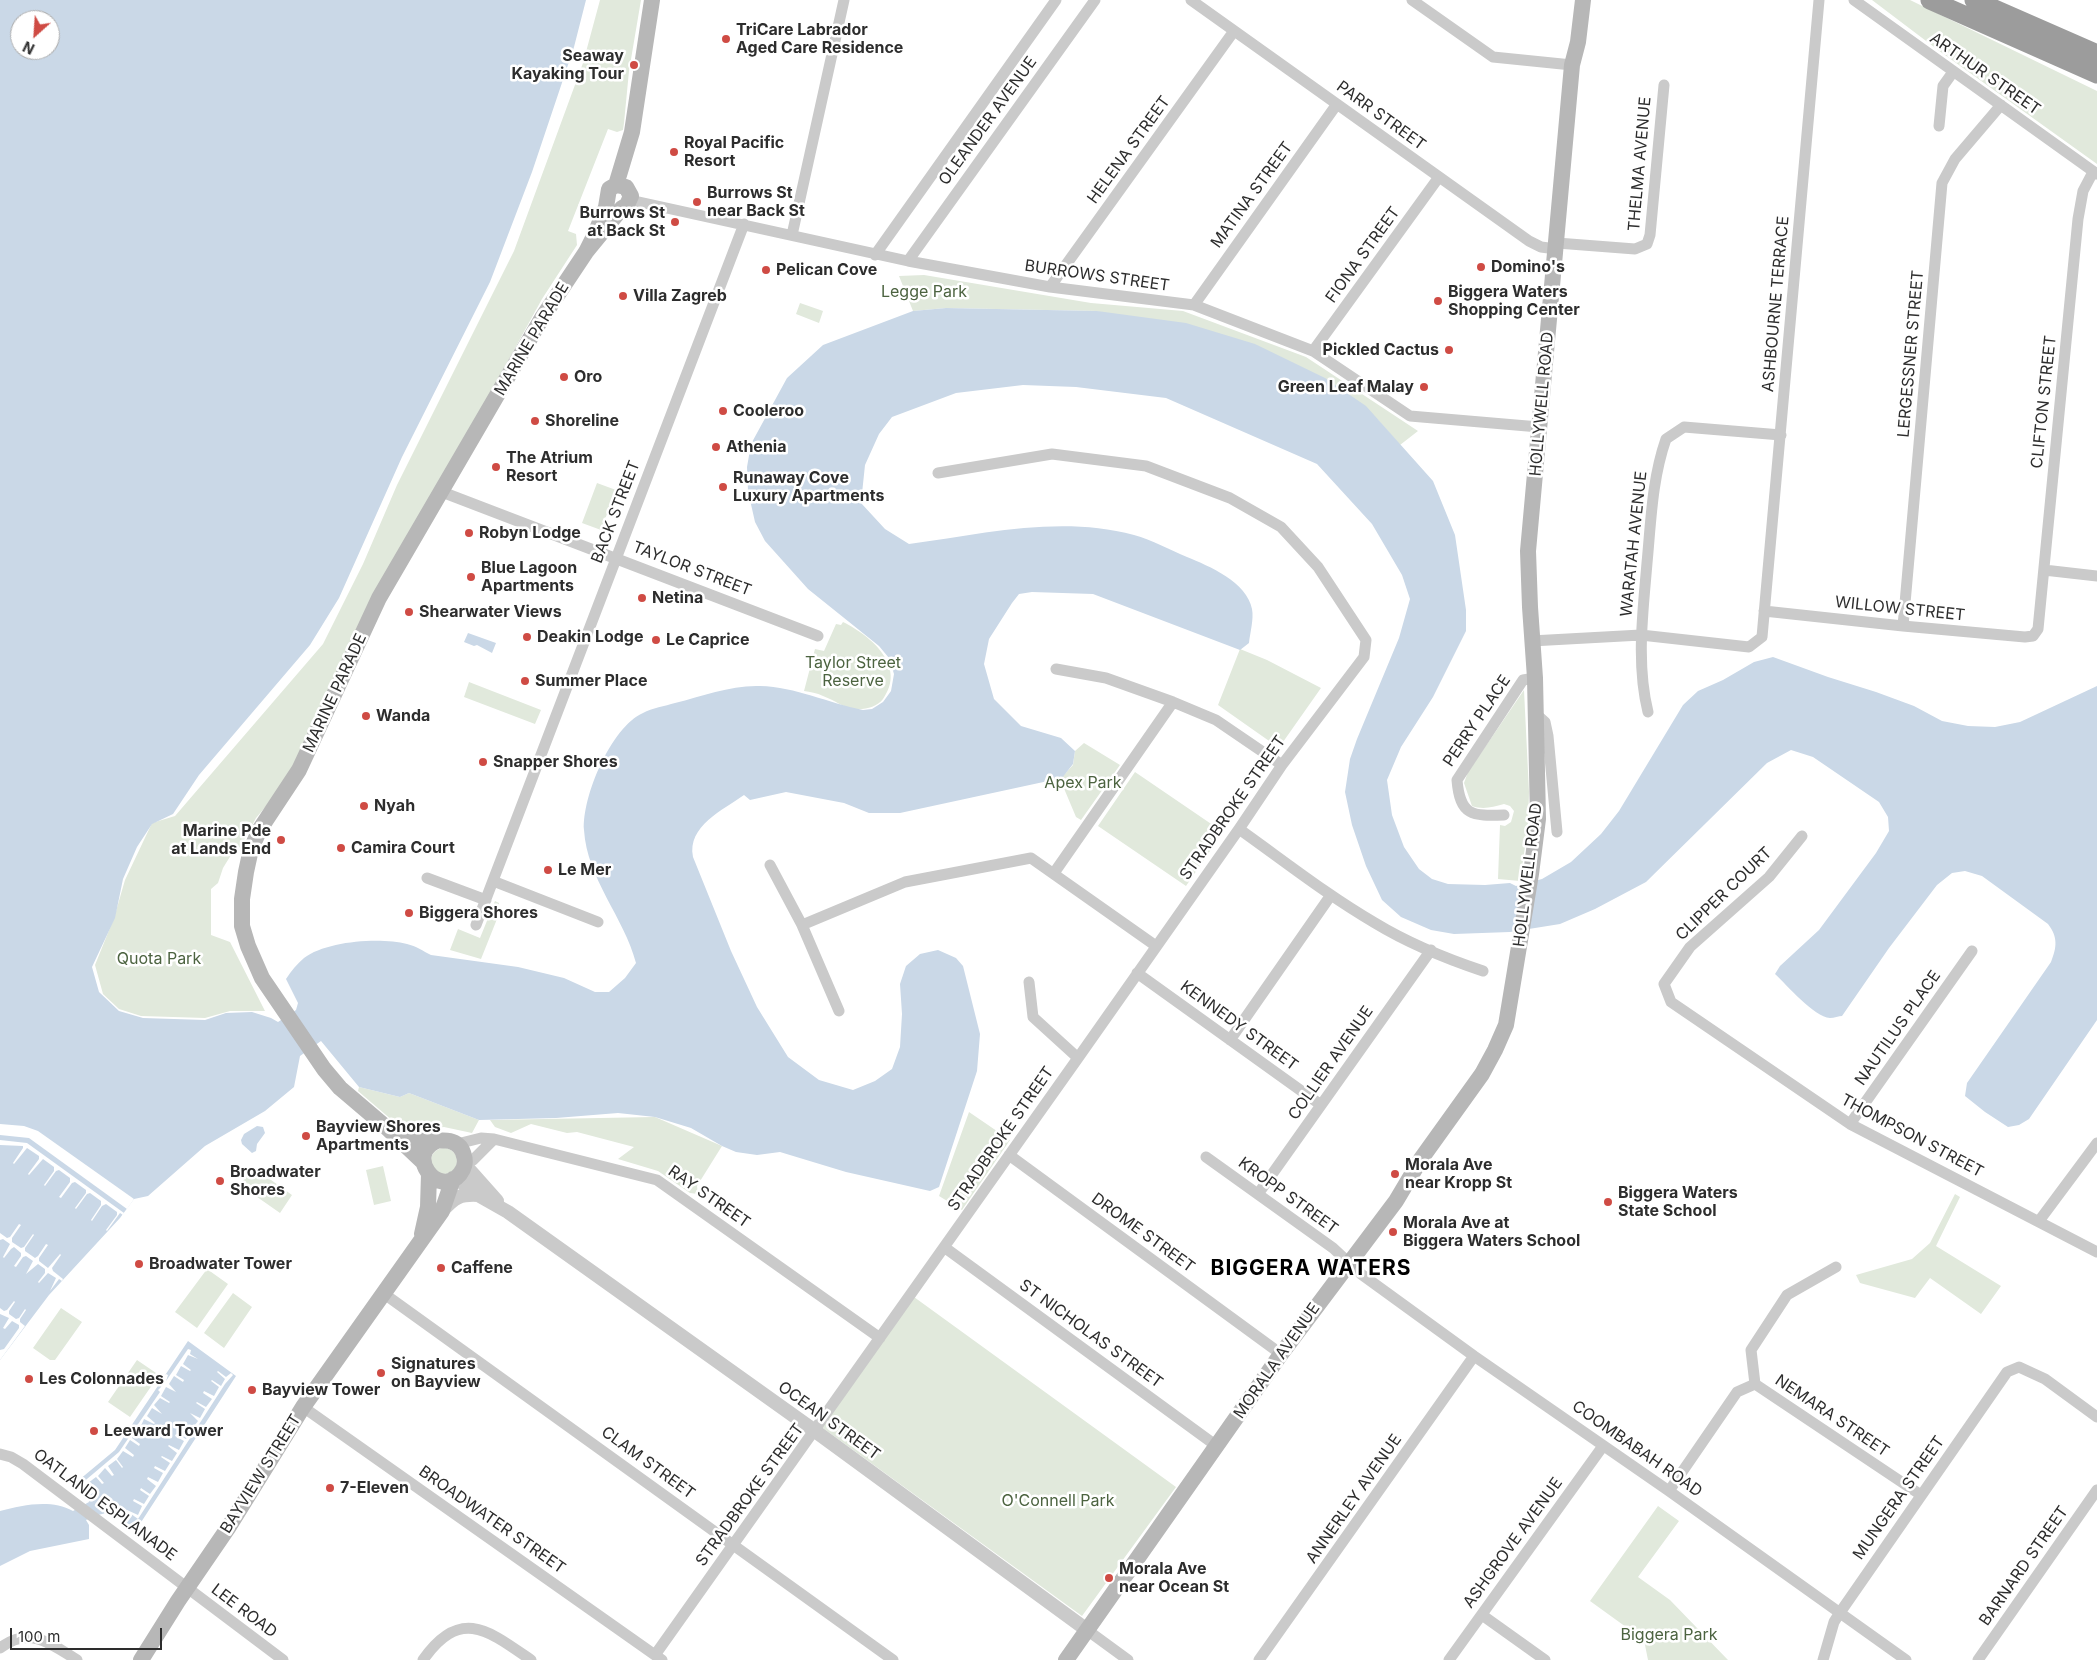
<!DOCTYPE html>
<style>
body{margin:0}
#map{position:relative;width:2097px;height:1660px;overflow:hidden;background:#fff;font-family:Inter,sans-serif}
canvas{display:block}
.north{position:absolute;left:10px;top:10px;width:50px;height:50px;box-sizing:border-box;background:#fff;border:1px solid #ababab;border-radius:50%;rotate:206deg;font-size:14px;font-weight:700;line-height:20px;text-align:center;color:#2d2d2d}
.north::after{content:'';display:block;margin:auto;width:18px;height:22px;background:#cf4b44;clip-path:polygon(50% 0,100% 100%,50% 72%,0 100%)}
.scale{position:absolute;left:10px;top:1628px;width:152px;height:22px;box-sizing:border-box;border:2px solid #2d2d2d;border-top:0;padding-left:6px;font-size:15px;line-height:18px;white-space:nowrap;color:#2d2d2d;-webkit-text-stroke:4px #fff;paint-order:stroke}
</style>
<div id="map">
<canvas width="2097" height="1660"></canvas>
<div class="north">N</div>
<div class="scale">100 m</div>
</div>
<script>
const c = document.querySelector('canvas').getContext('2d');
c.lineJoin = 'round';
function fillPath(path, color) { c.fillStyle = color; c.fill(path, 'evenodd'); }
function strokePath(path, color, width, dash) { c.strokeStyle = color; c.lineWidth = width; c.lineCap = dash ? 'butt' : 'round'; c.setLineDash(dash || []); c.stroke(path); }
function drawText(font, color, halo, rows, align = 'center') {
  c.font = font + ' Inter,sans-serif'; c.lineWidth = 5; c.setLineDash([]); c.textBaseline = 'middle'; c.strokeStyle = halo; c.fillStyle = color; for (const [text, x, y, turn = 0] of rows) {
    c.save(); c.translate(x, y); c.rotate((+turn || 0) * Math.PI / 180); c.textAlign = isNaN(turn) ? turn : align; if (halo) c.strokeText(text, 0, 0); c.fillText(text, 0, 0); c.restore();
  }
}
fillPath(new Path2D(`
 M600,0H641L629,71L624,123L623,130L617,132L608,129L568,231L576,234L577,245L542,299L437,490L304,751L277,793L256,818L241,846L231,855L223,868L218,883L211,889V935L230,942L265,1011H230L205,1018L141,1016L119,1009L103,994L95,965L114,918L125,880L152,823L175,816L323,644L363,564L397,485L514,251L583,63Z
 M1872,0H1910L2097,91V164L1938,50Z
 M924,275L1091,303L1183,311L1306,357L1418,431L1400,445L1378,420L1097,311L946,308L913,311L899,276Z
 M800,303L823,311L819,323L796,314Z
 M597,483L616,490L601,530L582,523Z
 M843,622C871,636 907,666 883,699C877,707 865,710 855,709C844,708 834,700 823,696C817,693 810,692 804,691L815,649L824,651L836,624L841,625Z
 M1240,649L1267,660L1321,688L1283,742L1272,743L1218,705Z
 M469,682L541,710L535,724L464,697Z
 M1524,690L1529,792L1528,826L1520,881L1498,879L1500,825L1505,826L1511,822L1514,811L1510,806L1504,804C1492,807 1484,810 1472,806L1464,783L1468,772Z
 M1084,743L1120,765L1081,820L1076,817L1060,779L1073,765L1075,751Z
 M1135,772L1223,832L1186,886L1098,826Z
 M495,901L499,903L497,919L481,959L450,950L458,929L480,938Z
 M359,1087L400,1097L409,1093L479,1120L472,1133L444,1127L419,1131L407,1129L393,1121L358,1091Z
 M969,1112L1010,1140L962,1210L939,1196Z
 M655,1117L722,1146L697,1186L698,1194L690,1193L658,1171L618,1159L634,1147L577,1132L567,1133L531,1124L511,1133L495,1127L490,1120Z
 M431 1161a13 13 0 1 1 26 0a13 13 0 1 1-26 0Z
 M383,1166L391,1201L374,1205L366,1170Z
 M253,1167L292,1195L280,1213L240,1185Z
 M1955,1194L1960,1197L1936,1246L2001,1286L1981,1314L1930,1278L1915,1298L1860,1283L1856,1275L1912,1259L1930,1243Z
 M207,1269L228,1284L197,1328L175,1312Z
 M233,1293L252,1307L224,1348L204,1333Z
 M914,1297L1176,1487L1082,1616L820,1426Z
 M61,1308L82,1322L55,1360H50L33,1348Z
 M137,1360L159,1375L130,1417L108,1402Z
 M1658,1506L1679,1521L1638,1577L1670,1600L1728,1660H1648L1644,1640L1590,1601Z`), '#e1e9dc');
fillPath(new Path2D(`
 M0,0H586L574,47L532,172L490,282L402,457L339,598L310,645L199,775L173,814L152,824L137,847L123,879L115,918L92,967L99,992L119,1011L143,1018L205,1020L226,1013L252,1012L271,1018L278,1022L296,1010L298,1003L286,979C291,971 297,964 304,958C326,941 380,937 407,944C416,946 423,951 431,955L518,967L564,978L595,992H609L625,978L636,963C624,917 587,879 584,830C582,797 611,727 643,713C652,708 665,706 675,703C703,696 731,685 760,686C796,687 828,703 863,710L872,709L883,702L891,691L894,674L889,658L879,646L808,589L765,541L755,522L748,491L747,467L751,444L787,378L823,345L913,311L946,308L1097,311L1186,323L1255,344L1325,378L1366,406L1433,481L1455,535L1466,610V631L1433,697L1401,747L1387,780L1392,815L1404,847L1419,869L1432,879L1448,884L1485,885L1510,883L1516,886L1542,879L1571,862L1601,834L1619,811L1683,705L1698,691L1723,680L1754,662L1773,657L1828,677L1876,692L1914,706L1942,721L1968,726L1995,727L2020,722L2097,686V1020L2029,1119L2019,1125L2008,1127L1985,1112L1965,1096L1967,1083L2051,962C2057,947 2058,937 2048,924L1982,876L1965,871L1952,873L1937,885L1889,948L1842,1016C1839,1016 1834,1018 1830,1018C1814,1017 1787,985 1775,974L1780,966L1819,930L1876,853L1889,831L1888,817L1879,802L1813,757L1791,750L1767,763L1646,882L1595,909L1560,924L1510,932L1454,934L1431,930L1401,917L1382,900L1366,866L1352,825L1345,792L1350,759L1357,739L1399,638L1410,599L1402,575L1372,524L1317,464L1166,398L1076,387L1023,385L956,393L892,417L879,434L865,465L861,503L885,529L909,544C983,534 1060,515 1134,535C1152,540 1170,550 1187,557C1209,566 1247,582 1252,609C1254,619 1250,633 1249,643L1240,650L1093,594L1032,592L1019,594L1012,603L989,639L984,664L994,699L1021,726L1061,738L1075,751L1073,764L1062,778L900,813H869L844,803L786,792L750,800L744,795C723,810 687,826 693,857L731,951L757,1007L788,1057L819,1080L853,1090L875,1081L892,1069L900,1047L902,1014L900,984L906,966L920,954L938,950L956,958L963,966L980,1034L977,1071L939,1187L930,1191L846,1172L780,1152L757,1155L736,1152L722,1146L691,1128L655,1117L618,1113L556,1118L479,1120L409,1093L400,1097L359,1087L321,1041L300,1056L294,1087L265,1111L205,1146L148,1196L134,1199L120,1218L49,1295L0,1360ZM20,20H50V50H20Z
 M468,633L496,643L492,653L477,645L474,646L464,642Z
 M257,1126L263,1127L265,1133L257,1144L256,1151L252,1153L242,1144L241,1140L244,1134Z
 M188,1341L236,1376L136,1530C112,1514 114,1507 86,1520L89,1525V1539L30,1551L0,1566V1511C23,1505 51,1499 73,1511L89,1502L88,1497L73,1485L115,1450Z`), '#cad8e7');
fillPath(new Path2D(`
 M0,1124L24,1126L38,1131L134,1199L127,1209L29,1138L0,1135Z
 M0,1140L27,1143L124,1213L123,1215L120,1213L107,1231L106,1230L117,1215V1212L106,1204L102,1206L92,1221L91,1220L101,1205V1201L90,1193L87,1194L76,1209L75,1208L86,1193V1190L75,1182L72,1183L61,1198L59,1197L70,1182V1178L59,1170L56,1171L45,1186L44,1185L54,1171V1167L43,1159L29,1175L28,1174L39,1159V1156L27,1148L14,1164L13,1163L23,1148V1146L0,1145Z
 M19,1224L21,1225L12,1238V1242L21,1248L24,1247L33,1234L34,1235L25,1248V1251L35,1258L38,1256L46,1244L48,1245L39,1258V1261L48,1268L60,1254L61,1255L52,1268L53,1271L63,1279L62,1281L59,1279L50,1291L56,1278L48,1273L39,1283L38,1282L45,1273V1269L38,1264L26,1274L33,1261L26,1256L23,1257L16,1267L14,1266L21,1256V1253L14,1247L11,1249L4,1258L3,1257L10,1244L3,1239L0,1240V1233L7,1238L10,1237Z
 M14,1301L15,1302L9,1311V1314L16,1319L19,1318L25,1309L26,1310L20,1319V1322L25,1326L0,1360V1350L4,1349L19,1328V1325L12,1321L5,1329L3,1328L9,1318L0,1314V1308L4,1311L7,1310Z
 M188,1349L191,1350L190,1354L198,1359L188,1355L183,1364L191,1370L190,1371L181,1366L176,1375L184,1380L183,1382L174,1376L169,1384L176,1392L166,1387L161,1396L170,1402L169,1403L160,1398L154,1405L162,1414L152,1408L147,1416L155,1423L154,1424L144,1419L140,1428L148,1434L147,1435L138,1430L132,1438L140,1444L139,1446L130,1440L125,1448L134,1455L133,1457L123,1451L117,1459L123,1467L122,1468L116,1460L108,1466L114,1475L112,1476L105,1468L98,1476L104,1483L102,1484L96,1477L88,1483L94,1492L90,1495L81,1484L119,1452L160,1392L158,1390L161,1387L164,1376L166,1374L168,1375L166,1381Z
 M218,1371L226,1377L231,1373L233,1375L225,1384L138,1519L127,1511V1510L138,1515L142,1506L133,1501L134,1499L144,1504L149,1496L140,1490L141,1488L150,1494L156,1486L147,1479L148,1477L158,1482L163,1473L154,1468L155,1466L165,1471L170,1463L161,1457L162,1456L172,1461L177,1453L168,1446L169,1445L179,1450L184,1441L175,1436L176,1434L186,1439L191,1430L183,1425V1423L192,1429L198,1421L190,1413L200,1418L205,1409L196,1403L197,1402L206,1407L212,1399L203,1393L204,1391L214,1396L219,1387L211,1381L212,1380L221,1386L225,1379L217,1372Z`), '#fff');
strokePath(new Path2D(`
 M1191,0L1529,241L1541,247L1556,249
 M1412,0L1493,57L1572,65
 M1854,0L2097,174
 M1939,126L1943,86L1953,72
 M630,200L908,261L1050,287L1194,305L1313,351L1410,416L1539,427
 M792,235L844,0
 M1557,243L1635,249L1647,244L1650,235L1664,85
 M875,255L1056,0
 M908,261L1095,0
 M1050,287L1234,31
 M1194,305L1337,104
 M1313,351L1439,177
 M442,492L818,636
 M2044,570L2097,576
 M1764,611L1903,626L2025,637L2033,636L2038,629L2078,219L2083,191L2093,172
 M1903,626L1942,183L1955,159L2001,105
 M1531,641L1641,635L1749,647L1762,637L1819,0
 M1056,669L1106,678L1173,702L1216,720L1282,765
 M1648,712C1636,663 1643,612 1647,563C1651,521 1652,479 1666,439L1684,427L1781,435
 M1535,713L1545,722L1548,736L1557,832
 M1504,815C1472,816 1460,816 1457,780L1523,680L1535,678
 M1239,829C1284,861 1327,895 1375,923C1408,943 1447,959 1483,971
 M1802,836L1769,877L1690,947L1664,984L1671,1002L1850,1124L2097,1252
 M770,865L802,925L839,1011
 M1054,873L1173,702
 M427,878L486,900
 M493,881L598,922
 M476,925L744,224
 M802,925L905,882L1031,858L1156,946
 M1137,973L1321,1105
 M1029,982L1033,1017L1078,1058
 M1230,1040L1331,895
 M1850,1124L1972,951
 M457,1144L481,1138L494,1139L657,1180L880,1338
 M1009,1155L1281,1354
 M1206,1157L1333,1248L1361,1274L1474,1356L1669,1491L1906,1660
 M465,1163L473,1160L494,1139
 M1258,1194L1431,950
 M2039,1221L2097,1143
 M944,1247L1218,1447
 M1836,1267L1787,1295L1751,1350L1755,1384L1921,1495
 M383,1293L893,1660
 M303,1407L662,1660
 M0,1454L11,1457L23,1464L283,1660
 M1669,1491L1737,1392L1755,1384
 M1482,1615L1545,1660
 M1087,1630L1128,1660
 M0,1648C30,1626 50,1643 77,1660
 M655,1655L1078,1058L1239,829L1282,765L1364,657L1366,640L1318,567L1281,527L1230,498L1146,466L1052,454L938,473
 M423,1660C460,1607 488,1630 531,1660
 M1259,1660L1474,1356
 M1449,1660L1603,1446
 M1823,1660L1834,1622L1839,1614L2007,1372L2019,1367L2045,1379L2097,1417
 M1978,1660L2097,1490`), '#cacaca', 11);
strokePath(new Path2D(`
 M465,1165L497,1201
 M456,1178L478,1195L508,1212L815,1431L1087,1630
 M442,1211C455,1197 460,1194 478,1195`), '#cacaca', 14);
strokePath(new Path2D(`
 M616,185L632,132L652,0
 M396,1132C403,1135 410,1138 418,1140C434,1143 459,1133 464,1156C466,1162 464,1169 460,1174C438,1200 403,1153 439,1140
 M424,1163L387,1128L340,1088L324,1069L262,978L248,946L242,926V899L246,872L251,849L260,829L299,770L379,598L542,318L586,252L595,234L606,207L609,189L616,185L626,187L631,196L627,205L622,208L586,252
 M422,1234L428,1207L429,1174
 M141,1660L178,1601L228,1528L303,1407L442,1211L453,1179
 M1066,1660L1281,1354L1396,1201L1421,1159L1482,1074L1495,1050L1506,1025L1531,874L1538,819L1535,678L1530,607L1528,551L1572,65L1578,42L1583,0`), '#b7b7b7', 16);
strokePath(new Path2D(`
 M1930,0L2097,74
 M1974,0L2097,54`), '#9c9c9c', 19);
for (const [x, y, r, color] of [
 [726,39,5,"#cf4b44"],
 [634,65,5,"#cf4b44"],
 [674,152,5,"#cf4b44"],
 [697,202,5,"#cf4b44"],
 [675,222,5,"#cf4b44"],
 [1481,267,5,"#cf4b44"],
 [766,270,5,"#cf4b44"],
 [623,296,5,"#cf4b44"],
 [1438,301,5,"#cf4b44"],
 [1449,350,5,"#cf4b44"],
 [564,377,5,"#cf4b44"],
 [1424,387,5,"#cf4b44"],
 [723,411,5,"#cf4b44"],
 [535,421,5,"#cf4b44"],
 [716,447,5,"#cf4b44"],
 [496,467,5,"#cf4b44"],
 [723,487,5,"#cf4b44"],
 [469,533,5,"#cf4b44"],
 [471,577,5,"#cf4b44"],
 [642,598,5,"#cf4b44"],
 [409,612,5,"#cf4b44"],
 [527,637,5,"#cf4b44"],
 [656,640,5,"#cf4b44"],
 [525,681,5,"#cf4b44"],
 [366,716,5,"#cf4b44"],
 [483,762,5,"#cf4b44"],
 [364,806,5,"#cf4b44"],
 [281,840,5,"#cf4b44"],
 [341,848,5,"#cf4b44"],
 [548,870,5,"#cf4b44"],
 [409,913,5,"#cf4b44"],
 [306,1136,5,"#cf4b44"],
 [1395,1174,5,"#cf4b44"],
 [220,1181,5,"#cf4b44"],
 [1608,1202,5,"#cf4b44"],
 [1393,1232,5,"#cf4b44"],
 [139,1264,5,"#cf4b44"],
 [441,1268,5,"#cf4b44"],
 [381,1373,5,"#cf4b44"],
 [29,1379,5,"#cf4b44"],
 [252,1390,5,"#cf4b44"],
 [94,1431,5,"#cf4b44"],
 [330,1488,5,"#cf4b44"],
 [1109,1578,5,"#cf4b44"]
]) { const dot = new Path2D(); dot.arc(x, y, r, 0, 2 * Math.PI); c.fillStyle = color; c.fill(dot); strokePath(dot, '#fff', 2); }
drawText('bold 16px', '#2d2d2d', '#fff', [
 ["TriCare Labrador",736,30],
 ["Aged Care Residence",736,48],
 ["Seaway",624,56,"right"],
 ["Kayaking Tour",624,74,"right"],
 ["Royal Pacific",684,143],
 ["Resort",684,161],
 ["Burrows St",707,193],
 ["near Back St",707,211],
 ["Burrows St",665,213,"right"],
 ["at Back St",665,231,"right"],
 ["Domino's",1491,267],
 ["Pelican Cove",776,270],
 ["Biggera Waters",1448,292],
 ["Shopping Center",1448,310],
 ["Villa Zagreb",633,296],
 ["Pickled Cactus",1439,350,"right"],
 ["Oro",574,377],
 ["Green Leaf Malay",1414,387,"right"],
 ["Cooleroo",733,411],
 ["Shoreline",545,421],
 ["Athenia",726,447],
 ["The Atrium",506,458],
 ["Resort",506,476],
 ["Runaway Cove",733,478],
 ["Luxury Apartments",733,496],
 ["Robyn Lodge",479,533],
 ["Blue Lagoon",481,568],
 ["Apartments",481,586],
 ["Netina",652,598],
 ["Shearwater Views",419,612],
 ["Deakin Lodge",537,637],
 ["Le Caprice",666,640],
 ["Summer Place",535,681],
 ["Wanda",376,716],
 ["Snapper Shores",493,762],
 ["Nyah",374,806],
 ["Marine Pde",271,831,"right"],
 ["at Lands End",271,849,"right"],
 ["Camira Court",351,848],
 ["Le Mer",558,870],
 ["Biggera Shores",419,913],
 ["Bayview Shores",316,1127],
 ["Apartments",316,1145],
 ["Morala Ave",1405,1165],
 ["near Kropp St",1405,1183],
 ["Broadwater",230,1172],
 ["Shores",230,1190],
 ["Biggera Waters",1618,1193],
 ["State School",1618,1211],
 ["Morala Ave at",1403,1223],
 ["Biggera Waters School",1403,1241],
 ["Broadwater Tower",149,1264],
 ["Caffene",451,1268],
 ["Signatures",391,1364],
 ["on Bayview",391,1382],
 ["Les Colonnades",39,1379],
 ["Bayview Tower",262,1390],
 ["Leeward Tower",104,1431],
 ["7-Eleven",340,1488],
 ["Morala Ave",1119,1569],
 ["near Ocean St",1119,1587]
], 'left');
drawText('16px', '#2d2d2d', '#fff', [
 ["ARTHUR STREET",1985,74,35],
 ["PARR STREET",1381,116,36],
 ["OLEANDER AVENUE",988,121,-54],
 ["HELENA STREET",1129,150,-54],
 ["THELMA AVENUE",1640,164,-85],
 ["MATINA STREET",1252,195,-54],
 ["FIONA STREET",1363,255,-54],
 ["BURROWS STREET",1097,276,8],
 ["ASHBOURNE TERRACE",1776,304,-85],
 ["MARINE PARADE",532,339,-59],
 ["LERGESSNER STREET",1911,354,-85],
 ["CLIFTON STREET",2044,402,-84],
 ["HOLLYWELL ROAD",1542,404,-85],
 ["BACK STREET",616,512,-69],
 ["WARATAH AVENUE",1634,544,-84],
 ["TAYLOR STREET",692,569,21],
 ["WILLOW STREET",1900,609,6],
 ["MARINE PARADE",335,693,-65],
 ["PERRY PLACE",1477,721,-56],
 ["STRADBROKE STREET",1233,808,-55],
 ["HOLLYWELL ROAD",1528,875,-83],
 ["CLIPPER COURT",1724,894,-44],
 ["KENNEDY STREET",1239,1026,36],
 ["NAUTILUS PLACE",1898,1028,-55],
 ["COLLIER AVENUE",1331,1063,-55],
 ["THOMPSON STREET",1912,1136,28],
 ["STRADBROKE STREET",1001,1139,-55],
 ["KROPP STREET",1288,1196,36],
 ["RAY STREET",709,1197,35],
 ["DROME STREET",1143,1233,36],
 ["ST NICHOLAS STREET",1091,1334,36],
 ["MORALA AVENUE",1277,1361,-55],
 ["NEMARA STREET",1832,1416,34],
 ["OCEAN STREET",829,1421,36],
 ["COOMBABAH ROAD",1637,1449,35],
 ["CLAM STREET",648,1463,36],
 ["BAYVIEW STREET",261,1474,-58],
 ["STRADBROKE STREET",750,1495,-54],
 ["MUNGERA STREET",1899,1498,-55],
 ["ANNERLEY AVENUE",1354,1499,-55],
 ["OATLAND ESPLANADE",105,1505,37],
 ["BROADWATER STREET",492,1520,35],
 ["ASHGROVE AVENUE",1513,1543,-54],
 ["BARNARD STREET",2024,1566,-55],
 ["LEE ROAD",244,1611,37]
]);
drawText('16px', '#4c6340', '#fff', [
 ["Legge Park",924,292],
 ["Taylor Street",853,663],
 ["Reserve",853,681],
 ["Apex Park",1083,783],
 ["Quota Park",159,959],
 ["O'Connell Park",1058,1501],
 ["Biggera Park",1669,1635]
]);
c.letterSpacing = '1px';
drawText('bold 21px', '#000', '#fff', [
 ["BIGGERA WATERS",1311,1269]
]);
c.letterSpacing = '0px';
</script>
